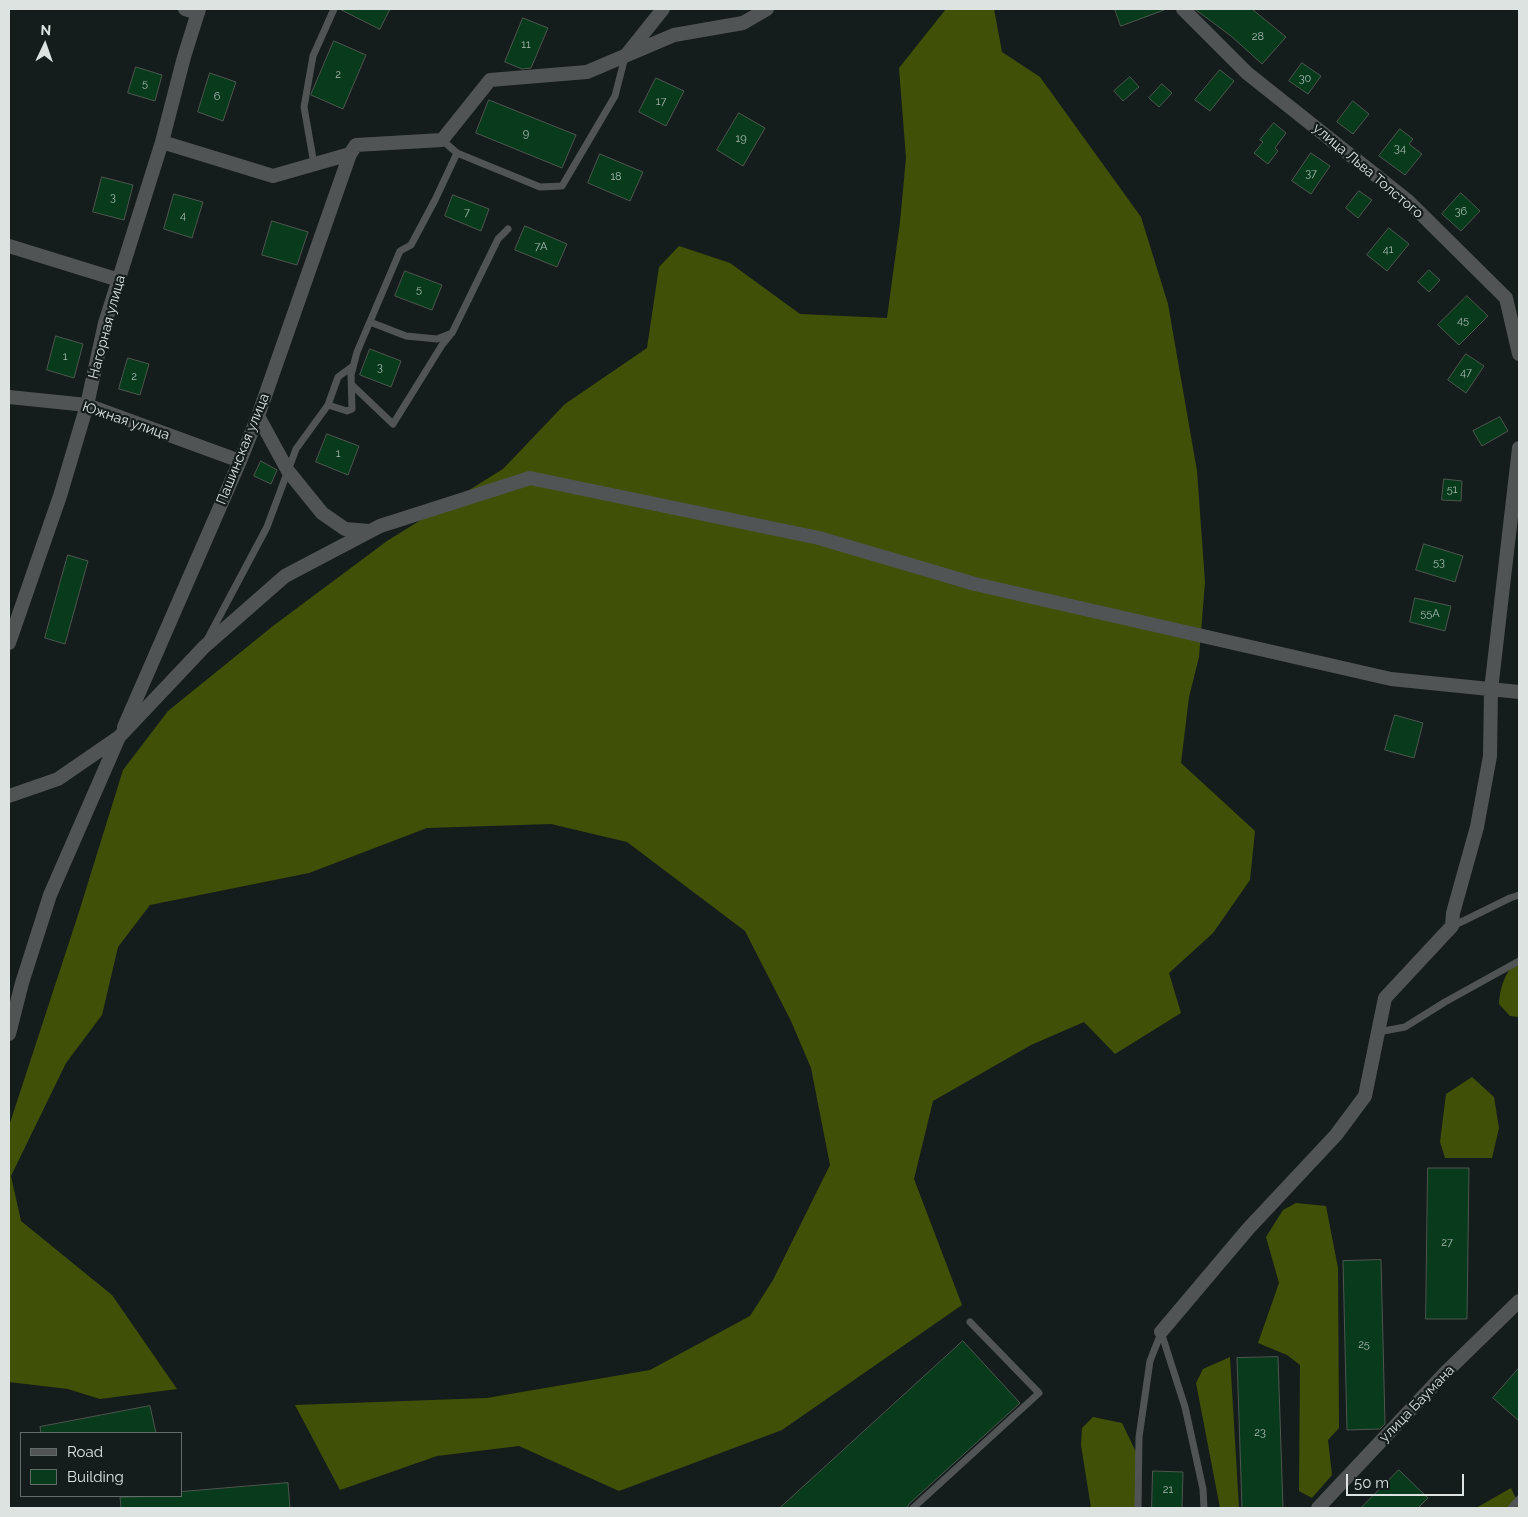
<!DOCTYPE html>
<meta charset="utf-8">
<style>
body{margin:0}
#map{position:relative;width:1528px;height:1517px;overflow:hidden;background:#141d1b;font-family:Raleway,sans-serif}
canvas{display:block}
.frame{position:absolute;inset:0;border:10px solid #dde3e1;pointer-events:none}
.legend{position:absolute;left:20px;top:1432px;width:162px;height:65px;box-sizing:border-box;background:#141d1b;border:1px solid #646c6a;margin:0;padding:6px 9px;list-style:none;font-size:15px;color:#dde3e1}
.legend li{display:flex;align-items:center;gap:10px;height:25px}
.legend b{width:25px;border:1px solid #646c6a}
.north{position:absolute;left:20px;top:20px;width:50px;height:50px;-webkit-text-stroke:4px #141d1b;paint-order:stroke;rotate:3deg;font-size:14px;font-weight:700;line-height:20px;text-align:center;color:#dde3e1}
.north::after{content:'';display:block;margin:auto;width:18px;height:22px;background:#dde3e1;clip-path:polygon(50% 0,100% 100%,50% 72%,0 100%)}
.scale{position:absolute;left:1346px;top:1474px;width:118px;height:22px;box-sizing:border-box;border:2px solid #dde3e1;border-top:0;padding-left:6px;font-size:15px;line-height:18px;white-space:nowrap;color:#dde3e1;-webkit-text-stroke:4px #141d1b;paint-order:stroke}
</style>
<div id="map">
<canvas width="1528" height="1517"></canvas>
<div class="frame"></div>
<ul class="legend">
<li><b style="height:6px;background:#505455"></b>Road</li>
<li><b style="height:14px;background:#073b1c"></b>Building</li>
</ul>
<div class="north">N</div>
<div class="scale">50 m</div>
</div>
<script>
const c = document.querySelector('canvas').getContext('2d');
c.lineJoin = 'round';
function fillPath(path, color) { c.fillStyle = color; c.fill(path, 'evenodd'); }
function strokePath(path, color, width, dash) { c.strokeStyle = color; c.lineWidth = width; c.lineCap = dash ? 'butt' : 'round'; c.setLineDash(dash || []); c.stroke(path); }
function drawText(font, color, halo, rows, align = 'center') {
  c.font = font + ' Raleway,sans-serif'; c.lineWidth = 4.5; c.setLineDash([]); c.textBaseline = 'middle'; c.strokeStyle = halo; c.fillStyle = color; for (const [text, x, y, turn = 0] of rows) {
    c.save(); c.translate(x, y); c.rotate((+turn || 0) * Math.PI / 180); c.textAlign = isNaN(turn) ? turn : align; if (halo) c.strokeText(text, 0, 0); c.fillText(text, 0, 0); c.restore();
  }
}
fillPath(new Path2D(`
 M946,9H994L1002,52L1040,77L1141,217L1168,304L1197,471L1205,582L1199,657L1189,697L1181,763L1255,831L1250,880L1213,933L1169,973L1181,1013L1115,1054L1084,1022L1031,1045L933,1101L914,1179L962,1305L782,1430L619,1491L519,1446L437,1456L340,1490L295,1405L487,1398L650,1370L750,1316L773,1280L830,1165L811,1068L791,1021L745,931L627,842L551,824L427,828L309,873L150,905L118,947L102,1015L66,1063L11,1176L21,1221L112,1295L177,1389L100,1399L68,1389L9,1382V1126L78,915L123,770L168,711L273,626L387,541L503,469L565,404L647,348L659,267L679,246L730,263L800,314L887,318L900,222L906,158L899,68Z
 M1519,961V1017L1510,1016L1499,1004C1500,988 1505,970 1519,961Z
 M1472,1077L1494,1097L1499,1128L1492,1158H1445L1440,1142L1446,1094Z
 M1296,1203L1326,1206L1338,1268L1339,1428L1328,1440L1332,1475L1312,1498L1299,1491L1300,1365L1287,1355L1258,1343L1279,1283L1266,1237L1283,1210Z
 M1230,1357L1239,1508H1220L1196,1383L1203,1369Z
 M1093,1417L1122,1423L1136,1452L1135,1508H1091L1081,1445L1082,1428Z
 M1511,1488L1519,1505V1508H1476Z`), '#405107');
const building = new Path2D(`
 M340,9H390L380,29Z
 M1115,9H1163L1164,10L1121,26Z
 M1195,9H1252L1286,37L1262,64L1231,36Z
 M523,18L548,28L531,68L522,69L505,62Z
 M334,41L366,55L343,109L311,95Z
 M1302,63L1321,76L1308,94L1289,81Z
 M136,67L162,75L155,101L128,93Z
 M1220,70L1234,81L1210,111L1195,100Z
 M210,73L236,82L223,121L198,112Z
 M1130,77L1139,87L1123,101L1114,91Z
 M656,78L684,91L666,126L639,112Z
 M1162,84L1172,93L1159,107L1149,98Z
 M489,100L576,135L562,168L476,133Z
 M1353,101L1369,114L1353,134L1337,122Z
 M739,113L765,128L743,166L717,150Z
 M1274,123L1286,133L1275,148L1278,151L1268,164L1254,153L1263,142L1260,140Z
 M1400,129L1413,139L1409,144L1422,154L1405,175L1379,156Z
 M1311,153L1330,166L1311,194L1292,181Z
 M600,154L643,172L630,201L588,183Z
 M102,177L133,185L124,220L93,212Z
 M1359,191L1372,200L1358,218L1346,208Z
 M1461,193L1480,211L1461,231L1442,214Z
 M174,194L203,202L192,238L164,229Z
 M453,195L489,209L481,231L445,216Z
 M272,221L308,232L297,265L262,255Z
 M525,226L567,244L557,267L515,250Z
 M1389,228L1409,244L1387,271L1367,255Z
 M1429,270L1440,280L1429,292L1418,282Z
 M405,271L442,285L432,310L395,296Z
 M1467,296L1488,316L1459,345L1438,325Z
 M56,336L83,344L74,378L47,370Z
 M370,349L401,361L391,387L360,375Z
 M1466,354L1484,366L1466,393L1448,380Z
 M128,358L149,364L140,395L119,389Z
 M1500,417L1508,431L1482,446L1473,431Z
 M327,434L359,446L348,475L316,462Z
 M261,461L277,470L271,484L254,476Z
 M1444,479L1462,481L1461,501L1442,500Z
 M1424,544L1463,556L1455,582L1416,570Z
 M68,555L88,561L65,644L45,638Z
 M1415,598L1451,606L1445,631L1410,622Z
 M1395,715L1423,723L1414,758L1385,750Z
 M1428,1168H1469L1467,1319H1426Z
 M1381,1260L1385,1424L1380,1429L1347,1430L1343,1261Z
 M963,1341L1020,1403L909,1504L907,1508H780Z
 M1278,1357L1283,1508H1242L1237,1358Z
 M1519,1368V1421L1493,1398Z
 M150,1406L156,1433H41L40,1427Z
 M1399,1470L1428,1498L1418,1508H1361Z
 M1153,1471L1183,1472L1182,1508H1152Z
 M288,1483L290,1508H121L120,1497L181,1496V1492Z`);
fillPath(building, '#073b1c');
strokePath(building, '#4e564f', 1);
strokePath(new Path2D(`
 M442,140L457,153L540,187L562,186L615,96L625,57
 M314,164L304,107L313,56L334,9
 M370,322L406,336L437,339L452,333L498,239L508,229
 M352,385L393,424L442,345L450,335
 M328,405L338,377L353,366
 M208,638L267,527L296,449L328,405L347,411L352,409L351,375L357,352L400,251L411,245L435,200L457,153
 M1453,926L1510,898L1519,895
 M1378,1032L1405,1027L1445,1002L1519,961
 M1161,1332L1185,1407L1203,1489L1204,1508
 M913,1508L1039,1393L970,1322
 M1138,1508L1139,1437L1150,1361L1161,1333
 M1511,1508L1519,1499`), '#505455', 7);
strokePath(new Path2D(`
 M185,9L198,13
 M1183,9L1247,73L1408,201L1506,298L1519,354
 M627,54L663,9
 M162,142L273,176L350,154
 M9,246L119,280
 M9,397L87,405L240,461
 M258,416L288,471L322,513L345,529L369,531
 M9,643L60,496L87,405L105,323L162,142L184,57L199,9
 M124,727L240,461L258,416L350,154L356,145L442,140L490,80L587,72L674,35L743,23L767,9
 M119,737L204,647L285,576L380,526L530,478L819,538L975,584L1391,679L1519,692
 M9,796L58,779L119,737L50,895L22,983L9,1034
 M1161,1332L1248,1229L1336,1135L1365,1096L1385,998L1452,926L1453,913L1477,827L1490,756L1491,690L1519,448
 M1318,1508L1446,1372L1519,1301`), '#505455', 14);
drawText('11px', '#a8b9b0', null, [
 ["28",1258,37],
 ["11",526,45],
 ["2",338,75],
 ["30",1305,79],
 ["5",145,84],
 ["6",217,97],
 ["17",661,102],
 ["9",526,134],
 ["19",741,139],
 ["34",1400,149],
 ["37",1311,174],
 ["18",616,177],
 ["3",113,198],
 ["36",1461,212],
 ["7",467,213],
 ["4",183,216],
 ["7А",541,247],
 ["41",1388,250],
 ["5",419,290],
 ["45",1463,321],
 ["1",65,357],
 ["3",380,368],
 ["47",1466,373],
 ["2",134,377],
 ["1",338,454],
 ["51",1452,490],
 ["53",1439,563],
 ["55А",1430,614],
 ["27",1447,1243],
 ["25",1364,1345],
 ["23",1260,1433],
 ["21",1168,1490]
]);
drawText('14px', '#dde3e1', '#141d1b', [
 ["улица Льва Толстого",1368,171,40],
 ["Нагорная улица",107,327,-75],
 ["Южная улица",126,421,19],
 ["Пашинская улица",243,449,-68],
 ["улица Баумана",1417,1404,-46]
]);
</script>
